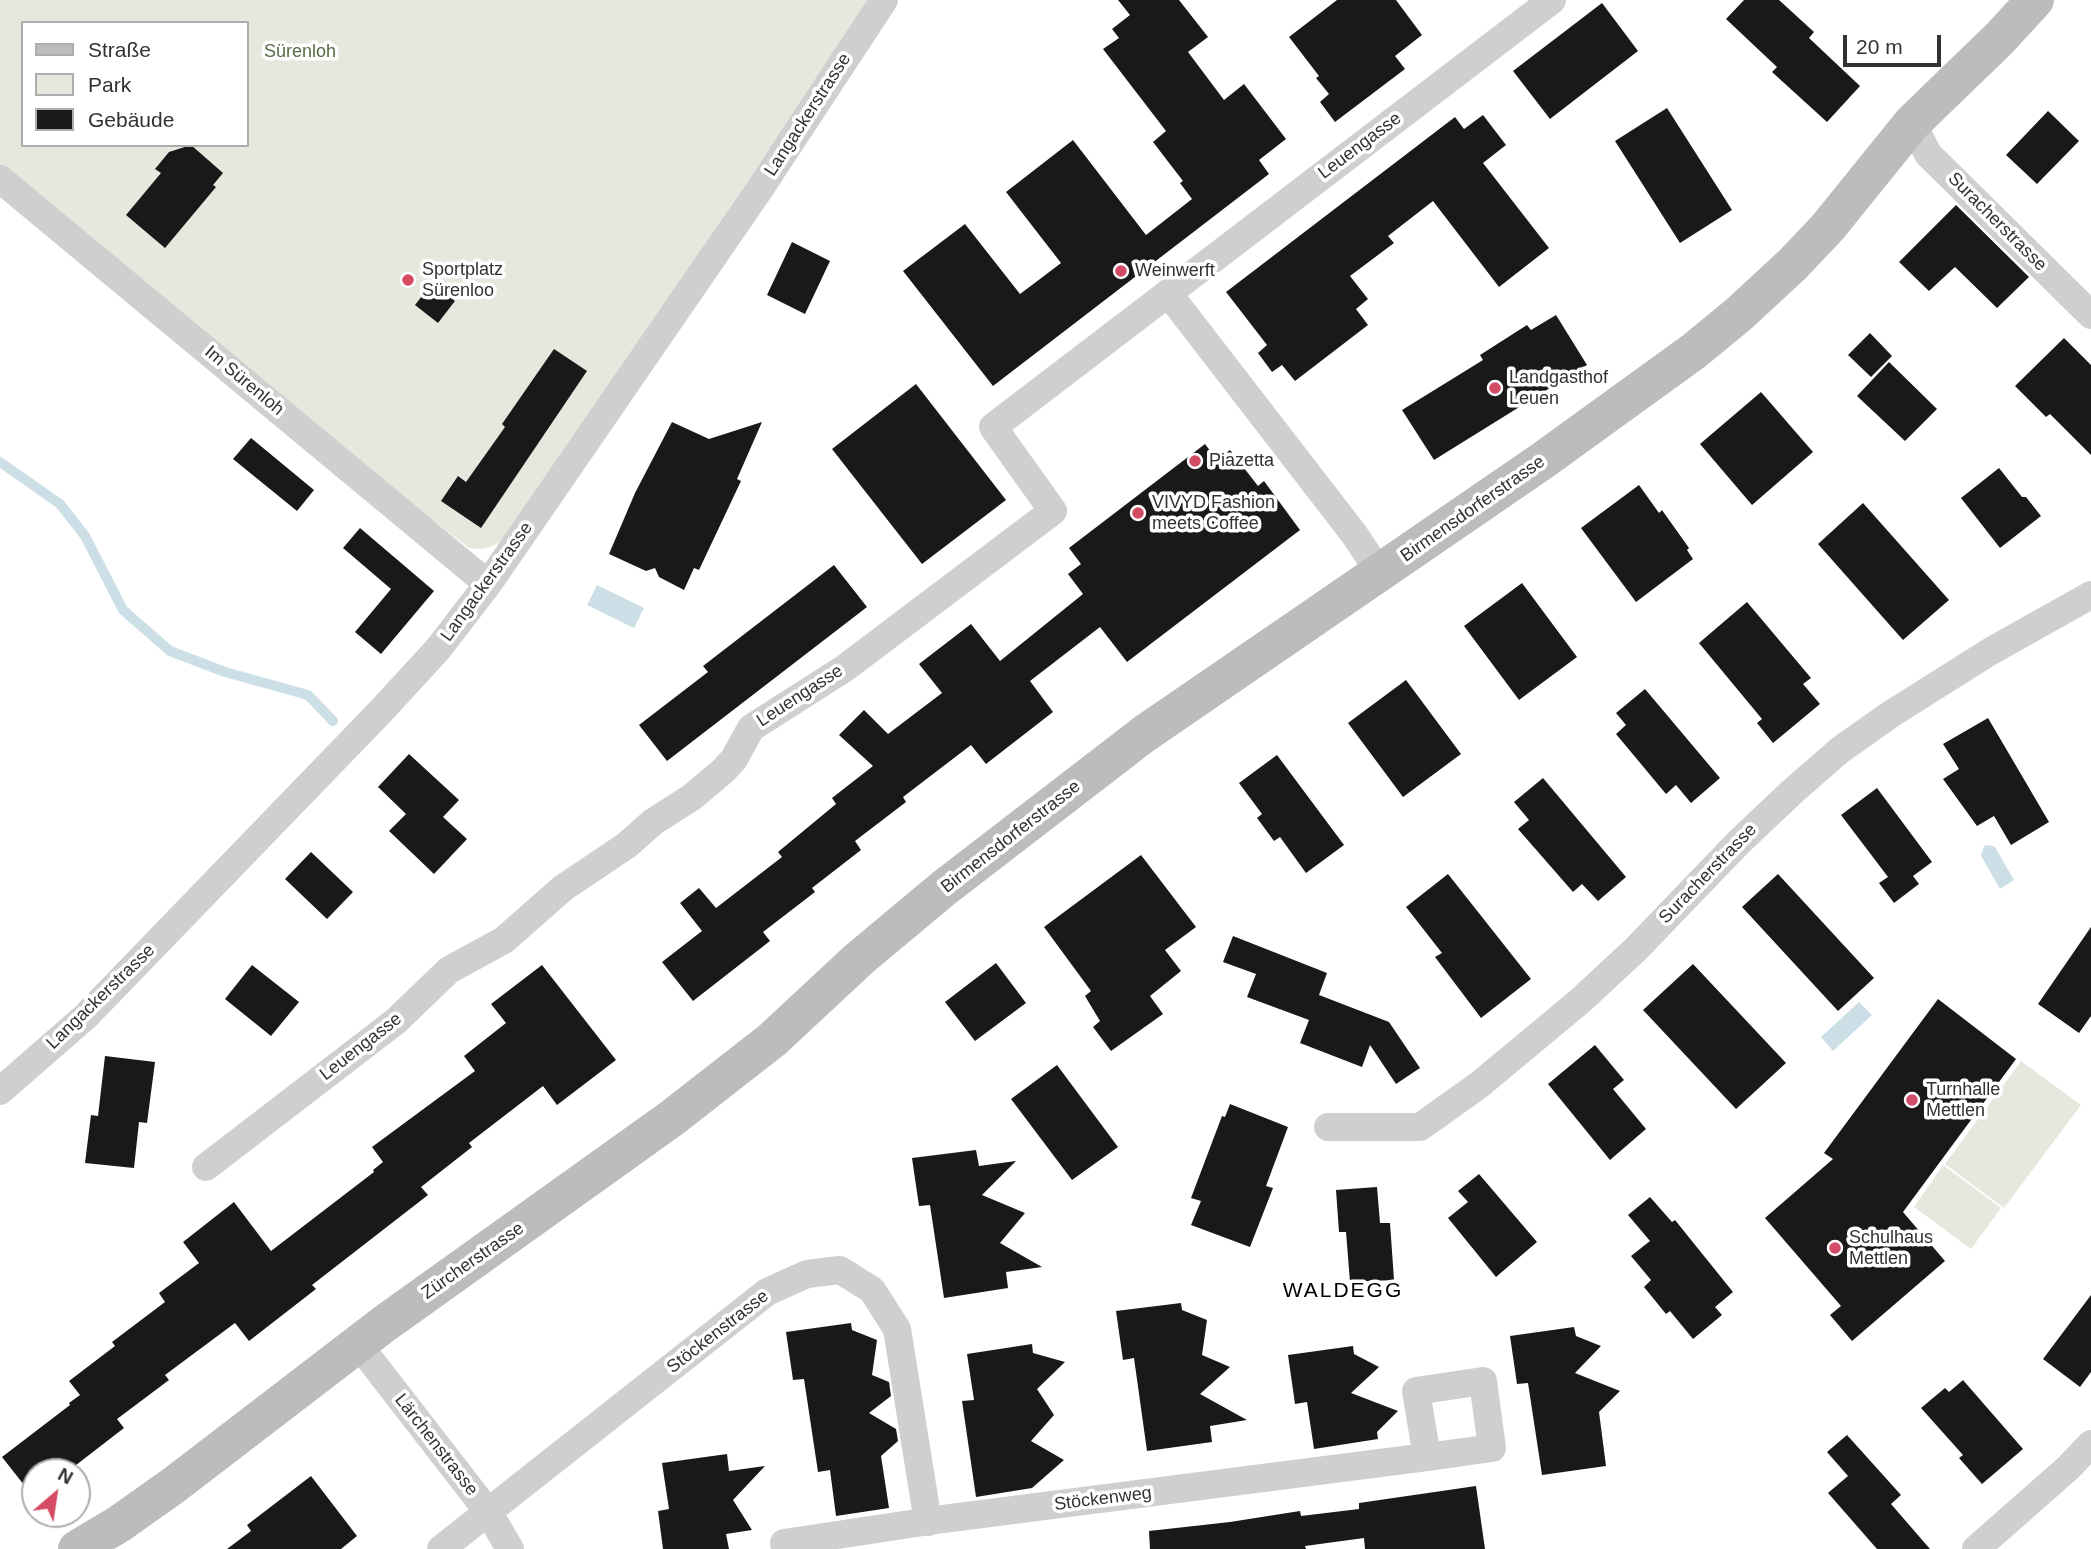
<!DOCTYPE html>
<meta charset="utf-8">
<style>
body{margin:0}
#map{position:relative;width:2091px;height:1549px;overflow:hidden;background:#fff;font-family:Helvetica,sans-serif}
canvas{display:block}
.legend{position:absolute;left:21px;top:21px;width:228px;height:126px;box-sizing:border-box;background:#fff;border:2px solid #adadad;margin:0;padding:9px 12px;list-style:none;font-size:21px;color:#323232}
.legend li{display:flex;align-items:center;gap:14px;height:35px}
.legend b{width:35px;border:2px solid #adadad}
.north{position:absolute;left:21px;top:1458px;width:70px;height:70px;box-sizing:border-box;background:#fff;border:2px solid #adadad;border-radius:50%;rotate:29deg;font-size:19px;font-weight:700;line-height:28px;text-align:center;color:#323232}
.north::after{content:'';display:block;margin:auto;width:24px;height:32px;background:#d34b64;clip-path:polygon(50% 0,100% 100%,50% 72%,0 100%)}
.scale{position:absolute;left:1843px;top:35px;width:98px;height:32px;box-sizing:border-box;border:4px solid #323232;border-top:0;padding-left:9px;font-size:21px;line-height:24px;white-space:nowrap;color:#323232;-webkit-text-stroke:5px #fff;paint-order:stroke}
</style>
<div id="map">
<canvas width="2091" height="1549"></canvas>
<ul class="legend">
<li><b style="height:9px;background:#bcbcbc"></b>Straße</li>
<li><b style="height:19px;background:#e4e8dd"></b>Park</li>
<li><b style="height:19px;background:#191919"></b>Gebäude</li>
</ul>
<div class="north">N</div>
<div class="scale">20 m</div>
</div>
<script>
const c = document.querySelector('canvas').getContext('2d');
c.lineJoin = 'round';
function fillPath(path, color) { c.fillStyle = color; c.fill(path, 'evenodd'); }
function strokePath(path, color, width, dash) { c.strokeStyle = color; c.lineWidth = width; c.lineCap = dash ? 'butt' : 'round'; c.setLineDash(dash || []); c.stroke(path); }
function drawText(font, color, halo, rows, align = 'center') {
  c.font = font + ' Helvetica,sans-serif'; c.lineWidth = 7; c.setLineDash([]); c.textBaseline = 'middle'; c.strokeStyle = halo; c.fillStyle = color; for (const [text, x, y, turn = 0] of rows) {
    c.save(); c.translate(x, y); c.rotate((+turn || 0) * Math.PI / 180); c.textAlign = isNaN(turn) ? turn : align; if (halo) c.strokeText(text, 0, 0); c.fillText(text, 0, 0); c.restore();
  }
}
fillPath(new Path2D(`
 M0,0H870L511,531C496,546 490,551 469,548L270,393L0,167ZM23,23H247V145H23Z
 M2021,1061L2081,1105L2004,1208L1945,1164Z
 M1943,1165L2001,1208L1971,1249L1914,1207Z`), '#e4e8dd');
fillPath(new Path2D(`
 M597,585L644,608L634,628L587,605Z
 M1989,845L1995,847L2014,880L2000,889L1981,856L1984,846Z
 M1859,1002L1872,1015L1833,1051L1821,1037Z`), '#ccdfe6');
strokePath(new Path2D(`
 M0,462L60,504L85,536L123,610L170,651L225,672L308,695L333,721`), '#ccdfe6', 10);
fillPath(new Path2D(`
 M1118,0H1179L1208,37L1188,52L1224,100L1244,84L1286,139L1259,160L1269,174L993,386L903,271L965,224L1020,294L1040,279L1061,263L1006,192L1073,140L1146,235L1192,199L1180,183L1183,181L1153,142L1166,131L1103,49L1119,38L1112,29L1130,15Z
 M1337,0H1396L1422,35L1395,56L1405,69L1335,122L1320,102L1329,94L1316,78L1319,76L1289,37Z
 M1744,0H1779L1814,32L1809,38L1860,86L1827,122L1772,72L1777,67L1726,19Z
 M1602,3L1638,51L1550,119L1513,71Z
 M1667,108L1732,210L1680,243L1615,141Z
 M2048,111L2079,141L2037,184L2006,155Z
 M1483,115L1506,145L1483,163L1549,248L1499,287L1433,201L1388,236L1394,243L1350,276L1368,299L1356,309L1368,325L1295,381L1282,365L1272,372L1258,353L1267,345L1226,292L1455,117L1464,129Z
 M191,145L223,173L213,185L216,187L165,248L126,215L161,173L155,169L169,152Z
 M1956,205L2029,277L1997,308L1955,267L1929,291L1899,262Z
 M792,242L830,261L805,314L767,295Z
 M432,283L455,301L438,323L415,305Z
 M1556,315L1587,365L1434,460L1402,410L1483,360L1480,355L1527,325L1531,330Z
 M1870,333L1892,356L1871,377L1848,355Z
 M2064,338L2091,365V455L2050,414L2046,417L2015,386Z
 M554,349L587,371L481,528L441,501L458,476L466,482L505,427L502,424Z
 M1889,362L1937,409L1905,441L1857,396Z
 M916,384L1006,500L922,564L832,449Z
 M1761,392L1813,452L1752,505L1700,444Z
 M672,422L709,439L762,422L737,479L741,481L699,570L694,568L684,590L659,577L655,568L646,571L609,554L635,493Z
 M251,438L314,490L297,511L233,459Z
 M1205,444L1217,460L1230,450L1258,486L1264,481L1300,530L1127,662L1100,627L1030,681L1053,712L986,764L971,745L903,797L906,802L855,841L861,850L812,888L815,892L763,932L770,941L693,1001L662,962L702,931L680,903L699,888L716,908L782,857L778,852L836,804L832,798L873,766L839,735L864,710L888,734L942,693L919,664L971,624L1000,661L1083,594L1068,574L1081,564L1069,548Z
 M1999,468L2022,497H2026L2041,516L2000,548L1961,498Z
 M1639,485L1659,513L1662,510L1689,548L1687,550L1693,559L1636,602L1581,528Z
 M1863,503L1949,600L1903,640L1818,544Z
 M360,528L434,591L381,654L355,632L391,589L343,548Z
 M834,565L867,607L667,761L639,725L708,672L703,666Z
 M1522,583L1577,657L1519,700L1464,626Z
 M1747,602L1811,678L1803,684L1820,704L1773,743L1757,723L1762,719L1699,643Z
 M1406,680L1461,754L1403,797L1348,723Z
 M1645,689L1720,778L1691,803L1676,785L1666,794L1616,734L1626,725L1616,713Z
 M1988,718L2049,822L2011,845L1994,816L1977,826L1943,779L1959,769L1943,744Z
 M409,754L459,800L443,817L467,839L434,874L389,831L406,814L378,787Z
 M1277,755L1344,845L1306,873L1280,837L1274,841L1257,818L1262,814L1239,783Z
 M1543,778L1626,877L1598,901L1582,884L1573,892L1518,829L1529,820L1514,802Z
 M1877,788L1932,862L1913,876L1919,884L1894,903L1879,883L1888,877L1841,815Z
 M311,852L353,892L327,919L285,879Z
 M1141,855L1196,927L1165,950L1181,971L1150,996L1163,1014L1111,1051L1093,1027L1100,1021L1085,996L1091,991L1044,927Z
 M1448,874L1531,979L1481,1018L1435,957L1442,953L1406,907Z
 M1778,874L1874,978L1838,1011L1742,907Z
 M2091,927V1016L2079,1033L2038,1004Z
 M1233,936L1327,973L1319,995L1389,1022L1420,1068L1396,1084L1370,1045L1362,1067L1300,1043L1309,1020L1247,997L1256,974L1223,962Z
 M996,963L1026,1003L975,1041L945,1002Z
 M1693,964L1786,1063L1736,1109L1643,1010Z
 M252,965L299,1002L271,1036L225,999Z
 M542,965L616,1060L557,1105L543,1086L469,1143L472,1147L421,1187L428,1195L312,1285L316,1289L249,1341L235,1323L165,1375L169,1380L117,1419L124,1428L67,1472H35V1499L2,1457L70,1405L69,1403L80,1395L69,1381L115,1346L112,1342L165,1302L159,1293L199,1263L183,1242L234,1202L271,1251L374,1172L373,1170L383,1162L372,1147L475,1071L464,1056L506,1023L491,1004Z
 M1938,999L2016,1059L1903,1212L1945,1261L1852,1341L1830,1315L1841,1306L1765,1218L1833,1159L1824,1153Z
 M1595,1045L1624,1080L1613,1089L1646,1129L1610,1160L1548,1084Z
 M105,1056L155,1062L147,1123L139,1122L134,1168L85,1163L91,1115L98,1116Z
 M1057,1065L1118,1147L1072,1180L1011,1099Z
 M1230,1104L1288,1127L1266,1186L1273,1188L1250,1247L1191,1225L1201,1201L1191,1198L1222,1116L1225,1117Z
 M976,1150L979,1166L1016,1161L982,1195L1025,1213L1000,1243L1042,1267L1006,1272L1008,1288L944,1298L930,1205L919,1206L912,1158Z
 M1479,1174L1537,1242L1496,1277L1448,1218L1468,1202L1458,1191Z
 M1377,1187L1380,1223H1390L1394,1280L1350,1282L1346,1232H1339L1336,1190Z
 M1650,1197L1672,1222L1675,1220L1733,1292L1715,1307L1722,1315L1693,1339L1670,1311L1666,1314L1644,1287L1651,1280L1631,1256L1650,1241L1628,1215Z
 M2091,1295V1372L2080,1387L2043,1359Z
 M1181,1303L1182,1310L1207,1320L1202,1355L1230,1367L1200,1394L1247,1420L1210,1426L1212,1442L1147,1451L1134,1358L1123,1360L1116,1311Z
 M851,1323L852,1330L877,1340L872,1375L889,1382L891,1396L869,1413L896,1429L898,1441L881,1456L889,1508L836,1516L830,1470L818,1472L804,1379L793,1380L786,1332Z
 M1574,1327L1576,1336L1601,1346L1575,1373L1620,1391L1599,1412L1606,1466L1542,1475L1528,1383L1517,1384L1510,1336Z
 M1032,1344L1033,1353L1065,1362L1037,1389L1054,1415L1031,1441L1064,1460L1032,1488L976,1497L962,1401L974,1400L967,1354Z
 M1353,1346L1354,1354L1379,1367L1351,1393L1398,1411L1377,1432L1378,1439L1314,1449L1307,1402L1295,1404L1288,1355Z
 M1963,1380L2023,1449L1982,1484L1959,1458L1963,1455L1921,1408L1945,1388L1949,1392Z
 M1847,1435L1901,1495L1891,1504L1930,1549H1877L1828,1493L1848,1476L1827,1452Z
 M727,1454L729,1471L765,1466L733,1500L752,1530L726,1534L729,1549H663L658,1511L669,1509L662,1463Z
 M311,1476L357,1536L341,1549H227L251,1531L247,1525Z
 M1476,1486L1485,1549H1365L1364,1538L1305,1546L1306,1549H1150L1149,1531L1230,1522L1300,1511L1301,1516L1359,1509V1503Z`), '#191919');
strokePath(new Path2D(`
 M1912,123L1928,154L2091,315
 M0,179L488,584
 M1168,293L1354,534L1380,573
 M0,1091L86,1016L381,711L438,649L488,584L759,190L884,0
 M1328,1127H1420L1479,1085L1580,1001L1636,949L1739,842L1793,791L1840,750L1891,714L1991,651L2091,595
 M206,1167L396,1021L449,970L504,940L563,888L627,845L653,822L692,797L723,771L734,759L751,728L845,668L1053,511L993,427L1552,0
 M358,1344L489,1513L510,1549
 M441,1549L767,1292L807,1274L840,1270L872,1290L897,1329L928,1522
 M785,1549L784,1543L943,1519L1427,1457L1492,1448L1483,1381L1416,1391L1427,1457
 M1976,1549L2068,1468L2091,1444`), '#cfcfcf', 28);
strokePath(new Path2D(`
 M77,1549L119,1524L174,1485L384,1324L672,1118L772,1040L859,959L944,888L1144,734L1542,461L1694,351L1739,314L1793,264L1828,227L1912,123L2000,38L2035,0`), '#bcbcbc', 38);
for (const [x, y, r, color] of [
 [1121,271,7,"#d34b64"],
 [408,280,7,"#d34b64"],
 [1495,388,7,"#d34b64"],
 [1195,461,7,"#d34b64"],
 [1138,513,7,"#d34b64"],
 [1912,1100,7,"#d34b64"],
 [1835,1248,7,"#d34b64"]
]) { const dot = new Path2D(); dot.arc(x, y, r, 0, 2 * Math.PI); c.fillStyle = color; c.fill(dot); strokePath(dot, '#fff', 2.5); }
drawText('18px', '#5a6a44', '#fff', [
 ["Sürenloh",300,52]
]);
drawText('18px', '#323232', '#fff', [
 ["Langackerstrasse",808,115,-57],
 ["Leuengasse",1360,146,-37],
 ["Suracherstrasse",1997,222,45],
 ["Im Sürenloh",244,381,40],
 ["Birmensdorferstrasse",1473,509,-35],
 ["Langackerstrasse",487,582,-54],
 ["Leuengasse",800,696,-33],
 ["Birmensdorferstrasse",1011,837,-38],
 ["Suracherstrasse",1708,874,-46],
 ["Langackerstrasse",101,997,-44],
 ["Leuengasse",361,1047,-38],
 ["Zürcherstrasse",473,1261,-35],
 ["Stöckenstrasse",718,1332,-38],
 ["Lärchenstrasse",436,1445,52],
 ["Stöckenweg",1103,1499,-7]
]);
drawText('18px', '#323232', '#fff', [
 ["Sportplatz",422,270],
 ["Sürenloo",422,291],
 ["Weinwerft",1135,271],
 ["Landgasthof",1509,378],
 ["Leuen",1509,399],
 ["Piazetta",1209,461],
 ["VIVYD Fashion",1152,503],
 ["meets Coffee",1152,524],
 ["Turnhalle",1926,1090],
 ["Mettlen",1926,1111],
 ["Schulhaus",1849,1238],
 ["Mettlen",1849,1259]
], 'left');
c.letterSpacing = '2px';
drawText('21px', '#000', '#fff', [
 ["WALDEGG",1343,1291]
]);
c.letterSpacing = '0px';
</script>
